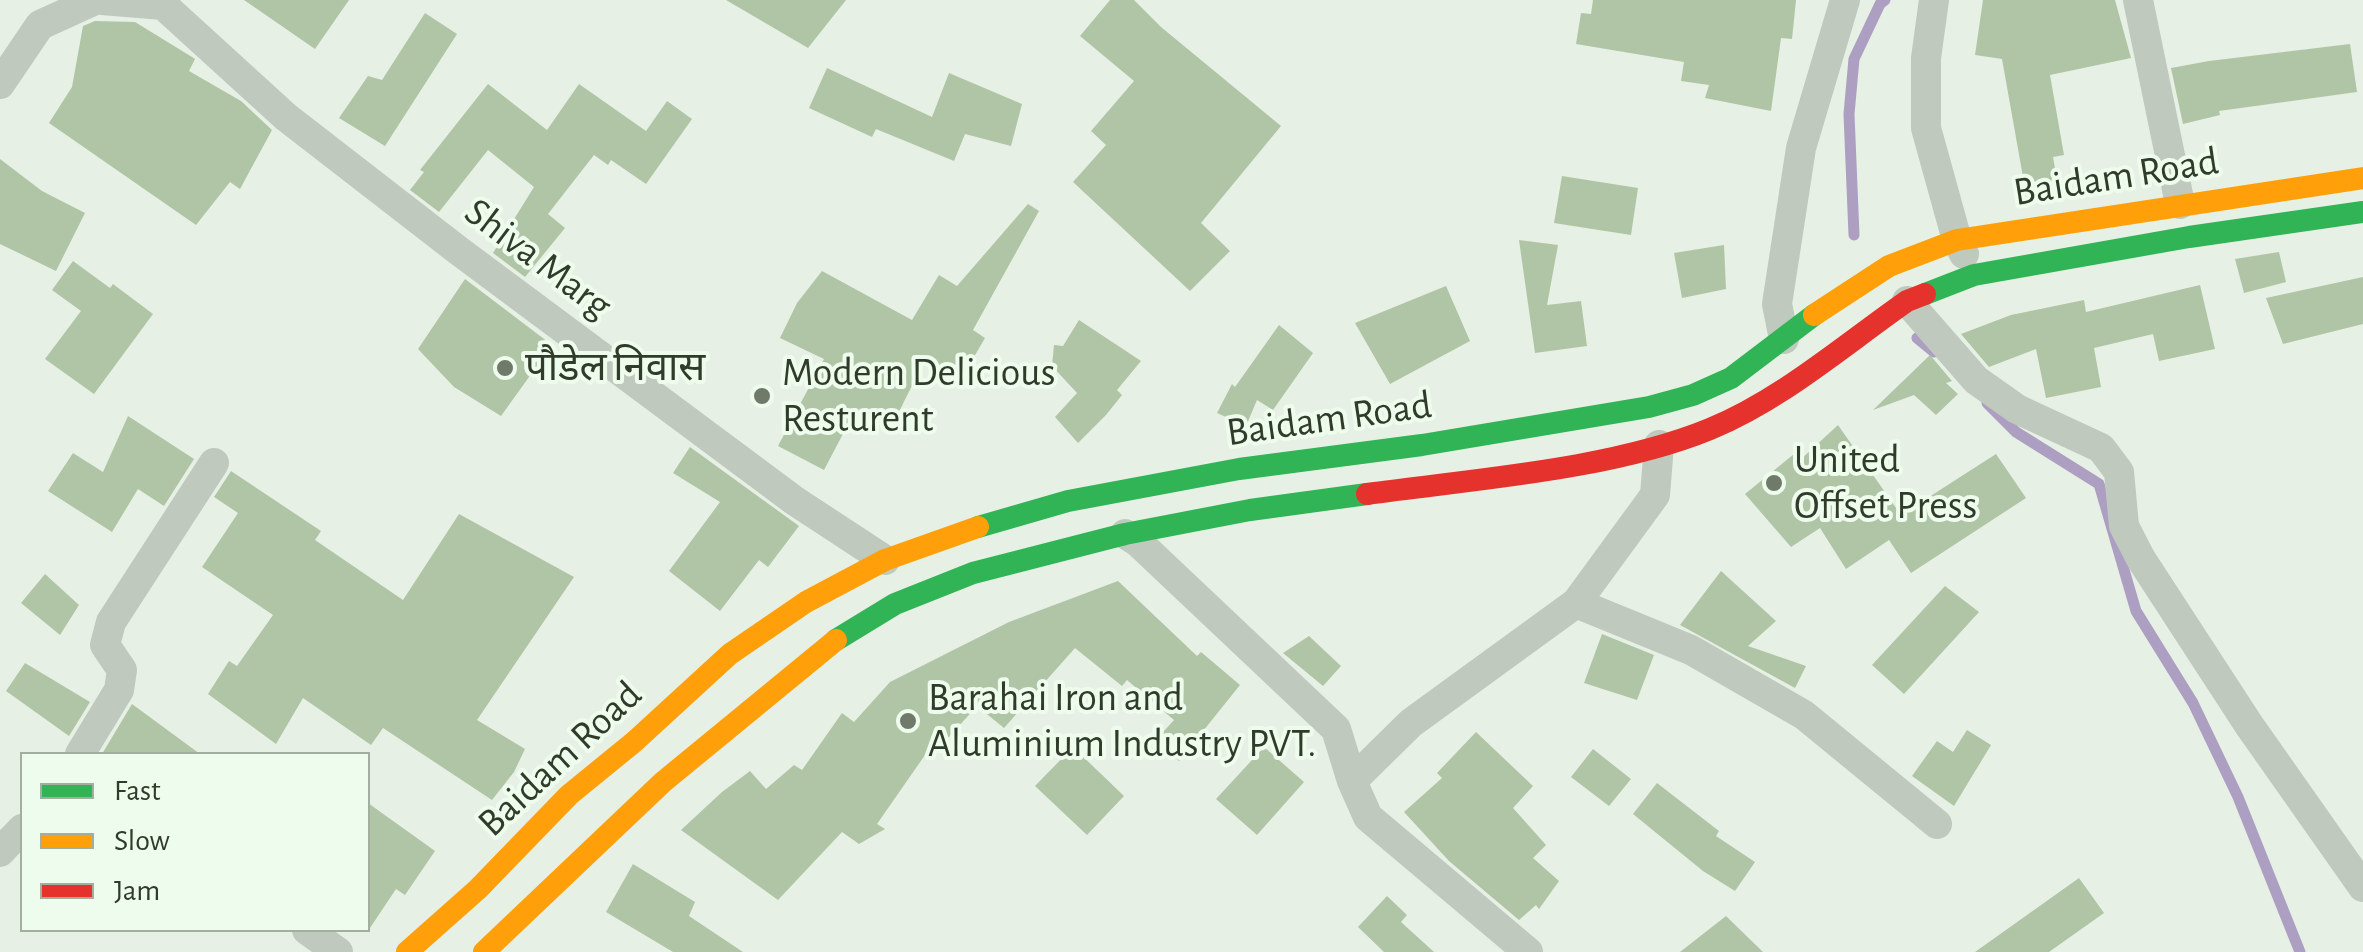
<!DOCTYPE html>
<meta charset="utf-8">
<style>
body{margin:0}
#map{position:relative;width:2363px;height:952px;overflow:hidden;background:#e6f0e4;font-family:"Alegreya Sans",sans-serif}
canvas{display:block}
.legend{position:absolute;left:20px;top:752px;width:350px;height:180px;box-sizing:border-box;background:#eefced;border:2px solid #a2af9f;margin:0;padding:12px 18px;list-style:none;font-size:30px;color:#303b2a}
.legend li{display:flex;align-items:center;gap:20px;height:50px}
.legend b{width:50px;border:2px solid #a2af9f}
</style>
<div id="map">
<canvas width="2363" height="952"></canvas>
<ul class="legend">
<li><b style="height:12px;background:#30b455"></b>Fast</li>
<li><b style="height:12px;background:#ff9f0a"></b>Slow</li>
<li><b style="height:12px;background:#e5322d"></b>Jam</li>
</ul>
</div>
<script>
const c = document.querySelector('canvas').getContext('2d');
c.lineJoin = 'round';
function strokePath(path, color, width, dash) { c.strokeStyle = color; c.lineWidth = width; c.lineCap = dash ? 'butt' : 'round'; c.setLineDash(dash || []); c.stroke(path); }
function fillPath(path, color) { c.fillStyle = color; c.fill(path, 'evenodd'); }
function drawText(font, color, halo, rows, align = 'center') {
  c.font = font + ' "Alegreya Sans","Noto Sans Devanagari",sans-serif'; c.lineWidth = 8; c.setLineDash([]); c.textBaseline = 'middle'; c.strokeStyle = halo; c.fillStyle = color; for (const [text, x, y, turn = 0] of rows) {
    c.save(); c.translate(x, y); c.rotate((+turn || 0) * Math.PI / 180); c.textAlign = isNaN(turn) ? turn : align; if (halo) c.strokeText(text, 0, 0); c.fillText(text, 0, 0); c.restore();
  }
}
strokePath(new Path2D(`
 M1854,235L1849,114L1854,59L1880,4L1885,0
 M1917,338L1934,352
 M1987,403L2016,432L2099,484L2136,611L2193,703L2238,797L2300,952`), '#ac9fc2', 11);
fillPath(new Path2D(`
 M244,0H349L315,49Z
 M726,0H846L808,48Z
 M1110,0H1134L1161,27L1281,126L1201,223L1230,251L1190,291L1073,182L1106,145L1091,131L1134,81L1080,36Z
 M1593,0H1796L1792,39L1781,38L1771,111L1705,98L1709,85L1681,81L1684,62L1576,44L1581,13L1591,14Z
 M1983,0H2115L2131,58L2050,75L2064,155L2053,157L2060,197L2018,203L2013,178L2023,177L2002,59L1975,55Z
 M425,13L457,34L385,146L339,118L368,76L382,80Z
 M95,21L135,22L192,57L195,59L189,71L241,101L272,130L240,189L230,182L196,225L49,123L72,87L83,26Z
 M2350,44L2357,92L2219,111L2220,115L2183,124L2171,68L2209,61Z
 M827,68L932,117L949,73L1022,104L1011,146L965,134L954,161L876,129L872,137L809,108Z
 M488,84L547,130L579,84L646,131L667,101L692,119L646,184L611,160L608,165L594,155L548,214L565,228L525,277L493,253L534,187L488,150L439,212L410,190L424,172L420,170Z
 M0,159L42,191L85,213L56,271L0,244Z
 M1562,176L1638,188L1631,235L1554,223Z
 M1028,204L1039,211L973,330L985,338L960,381L925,359L893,424L855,411L824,470L778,446L824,359L780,338L797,303L822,271L912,320L939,275L957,286Z
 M1519,240L1558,245L1547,305L1581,301L1587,346L1535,353Z
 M1724,245L1726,289L1682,298L1674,253Z
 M2279,252L2286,282L2244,293L2235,259Z
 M73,261L110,288L113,284L153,314L94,394L45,359L81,311L52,290Z
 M2363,277V324L2283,344L2266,298Z
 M465,279L552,345L501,416L454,387L418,349Z
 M2200,285L2215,349L2159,361L2153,334L2094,348L2101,387L2046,398L2036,349L1989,367L1961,334L2011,315L2084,300L2086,312Z
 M1446,286L1470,341L1390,384L1355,323Z
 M1079,320L1141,361L1117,390L1122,395L1106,415L1078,443L1055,417L1077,393L1052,366L1054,345L1063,346Z
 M1279,325L1313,353L1273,410L1257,400L1246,426L1217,413L1232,384L1235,387Z
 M1930,355L1952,381L1946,383L1958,394L1936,415L1914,395L1873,410Z
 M128,416L194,459L164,506L138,489L112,532L48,491L73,453L103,472Z
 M1838,425L1901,515L1996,454L2026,498L1911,573L1889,540L1846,569L1820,528L1791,547L1745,494L1794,454L1799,461Z
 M690,447L799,526L768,567L759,560L720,611L669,571L720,502L673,473Z
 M231,471L321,531L315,540L403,600L459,514L574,577L477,720L525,749L514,772L492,800L383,728L371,745L303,698L276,744L208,694L229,661L237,666L273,615L202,567L238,513L214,497Z
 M1721,571L1776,621L1748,646L1806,666L1795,688L1680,625Z
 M45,574L79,605L60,635L21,603Z
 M1118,581L1197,656L1201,652L1240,685L1179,761L1155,741L1174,720L1127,680L1122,686L1075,648L1004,728L977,706L929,759L925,755L877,824L885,829L859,844L842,832L778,900L681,830L722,792L750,771L766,789L794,765L802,770L842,713L854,722L890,682L1009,622Z
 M1945,586L1979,612L1904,694L1872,665Z
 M1602,634L1654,655L1637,700L1584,683Z
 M1309,636L1341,666L1323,686L1283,653Z
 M25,663L90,702L69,736L6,691Z
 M132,704L200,754H102Z
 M1967,730L1991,745L1954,806L1912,776L1937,741L1953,752Z
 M1476,732L1533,786L1513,808L1546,845L1533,858L1559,881L1539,909L1536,905L1519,920L1449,861L1404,812L1442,778L1437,773Z
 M1073,747L1124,796L1087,835L1035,786Z
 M1264,747L1304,782L1257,835L1216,799Z
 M1593,749L1631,779L1609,806L1571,777Z
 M1657,783L1719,831L1716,836L1755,862L1735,891L1703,871L1633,814Z
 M368,803L435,851L405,895L396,889L368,931Z
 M633,864L695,902L689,916L743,952H673L606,912Z
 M2079,878L2104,913L2049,952H1975Z
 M1387,896L1407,915L1401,922L1434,952H1384L1358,927Z
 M1726,916L1763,952H1680Z`), '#b0c5a5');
strokePath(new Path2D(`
 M102,0L163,5
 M1934,0L1926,58V128L1957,240L1964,254
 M2138,0L2180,204
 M163,5L286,117L459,251L795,501L885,560
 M0,84L40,25L95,0
 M1907,301L1976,380L2017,409L2101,448L2119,472L2124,526L2141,559L2249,725L2363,887
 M1784,339L1777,304L1801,148L1845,0
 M1125,534L1138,542L1336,729L1352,781L1411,723L1576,603L1655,495L1659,445
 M1576,603L1691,650L1804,715L1937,824
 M80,754L119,690L122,670L105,645L111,622L214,463
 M1352,781L1368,817L1528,952
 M0,852L22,829
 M307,930L338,952`), '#bfc9bd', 30);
strokePath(new Path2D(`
 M1925,294L1974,275L2189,237L2363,212
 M978,527L1068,501L1239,469L1422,445L1649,407L1693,395L1731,378L1814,315
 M836,640L895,604L973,573L1125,534L1250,510L1367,494`), '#30b455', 22);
strokePath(new Path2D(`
 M1814,315L1889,266L1957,240L2363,178
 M407,952L478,889L569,795L634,742L730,654L806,602L885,560L978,527
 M484,952L663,782L836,640`), '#ff9f0a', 22);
strokePath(new Path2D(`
 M1367,494C1474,479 1610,470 1710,429C1781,400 1844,345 1907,301L1925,294`), '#e5322d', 22);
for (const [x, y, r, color] of [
 [505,368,10,"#707a6b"],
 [762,396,10,"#707a6b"],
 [1774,483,10,"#707a6b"],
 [908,721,10,"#707a6b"]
]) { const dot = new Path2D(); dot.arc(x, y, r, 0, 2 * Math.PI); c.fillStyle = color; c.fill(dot); strokePath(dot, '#eefced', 4); }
drawText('40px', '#303b2a', '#eefced', [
 ["Baidam Road",2116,177,-9],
 ["Shiva Marg",538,259,37],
 ["Baidam Road",1329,419,-8],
 ["Baidam Road",560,759,-43]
]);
drawText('40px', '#303b2a', '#eefced', [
 ["पौडेल निवास",525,368],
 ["Modern Delicious",782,373],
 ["Resturent",782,419],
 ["United",1794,460],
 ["Offset Press",1794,506],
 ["Barahai Iron and",928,698],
 ["Aluminium Industry PVT.",928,744]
], 'left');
</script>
